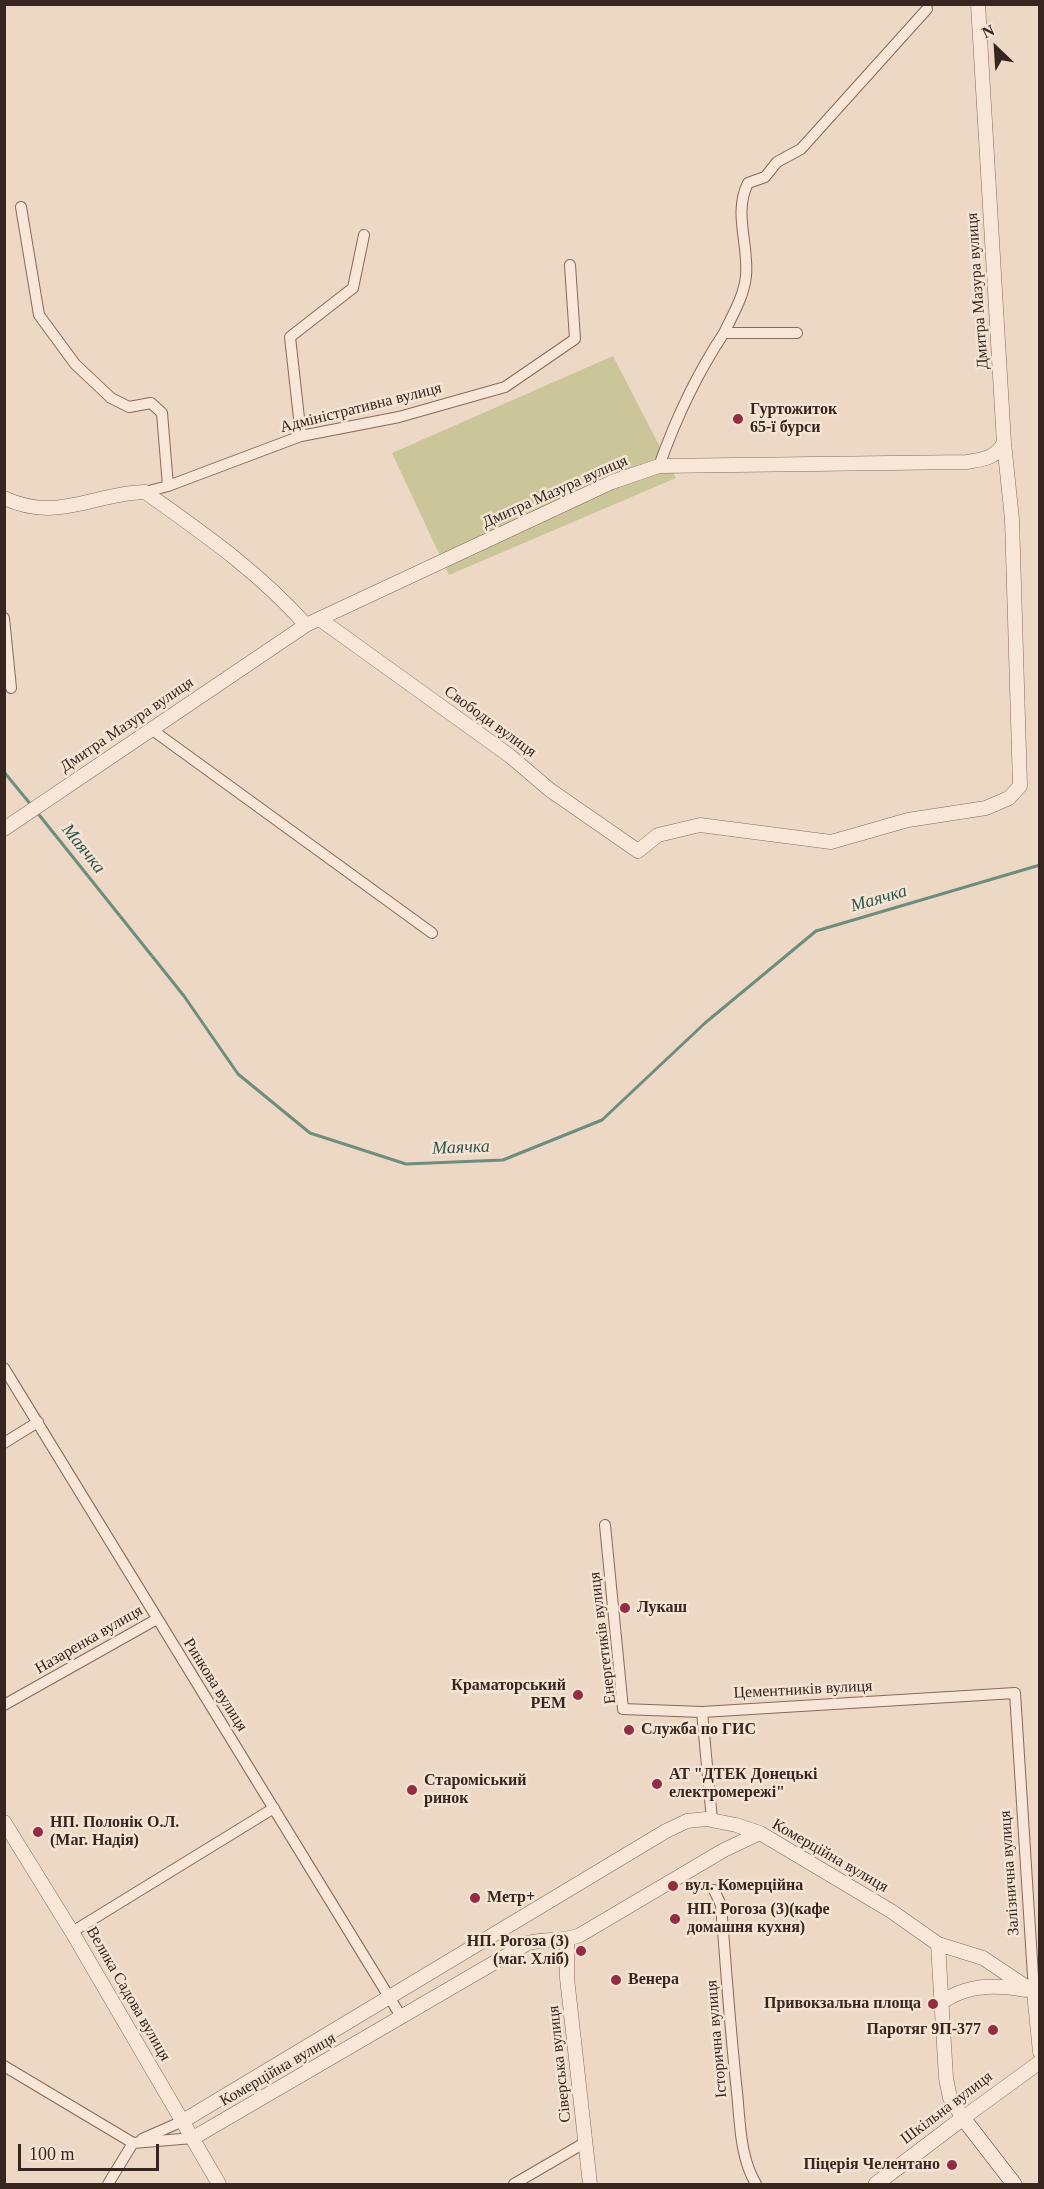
<!DOCTYPE html>
<meta charset="utf-8">
<style>
body{margin:0}
#map{position:relative;width:1044px;height:2189px;overflow:hidden;background:#edd8c5;font-family:Georgia,serif}
canvas{display:block}
.frame{position:absolute;inset:0;border:6px solid #37251f;pointer-events:none}
.north{position:absolute;left:966px;top:18px;width:60px;height:60px;-webkit-text-stroke:4px #f4e4d4;paint-order:stroke;rotate:335deg;font-size:16px;font-weight:700;line-height:24px;text-align:center;color:#37251f}
.north::after{content:'';display:block;margin:auto;width:21px;height:27px;background:#37251f;clip-path:polygon(50% 0,100% 100%,50% 72%,0 100%)}
.scale{position:absolute;left:18px;top:2144px;width:141px;height:27px;box-sizing:border-box;border:3px solid #37251f;border-top:0;padding-left:8px;font-size:18px;line-height:21px;white-space:nowrap;color:#37251f;-webkit-text-stroke:4px #f4e4d4;paint-order:stroke}
</style>
<div id="map">
<canvas width="1044" height="2189"></canvas>
<div class="frame"></div>
<div class="north">N</div>
<div class="scale">100 m</div>
</div>
<script>
const c = document.querySelector('canvas').getContext('2d');
c.lineJoin = 'round';
function fillPath(path, color) { c.fillStyle = color; c.fill(path, 'evenodd'); }
function strokePath(path, color, width, dash) { c.strokeStyle = color; c.lineWidth = width; c.lineCap = dash ? 'butt' : 'round'; c.setLineDash(dash || []); c.stroke(path); }
function drawText(font, color, halo, rows, align = 'center') {
  c.font = font + ' Georgia,serif'; c.lineWidth = 5; c.setLineDash([]); c.textBaseline = 'middle'; c.strokeStyle = halo; c.fillStyle = color; for (const [text, x, y, turn = 0] of rows) {
    c.save(); c.translate(x, y); c.rotate((+turn || 0) * Math.PI / 180); c.textAlign = isNaN(turn) ? turn : align; if (halo) c.strokeText(text, 0, 0); c.fillText(text, 0, 0); c.restore();
  }
}
fillPath(new Path2D(`
 M613,356L676,478L449,575L392,453Z`), '#cbc699');
strokePath(new Path2D(`
 M4,772L32,806
 M36,811L184,996L238,1074L310,1133L406,1164L503,1160L602,1120L705,1023L816,931L1040,865`), '#6d8e7f', 3);
const minor = new Path2D(`
 M21,207L39,315L75,364L111,398L129,407L151,403L162,413L168,486
 M724,333C733,314 744,296 746,276C749,244 733,213 748,183L765,177L777,162L801,149L927,9
 M301,436L290,337L353,288L364,235
 M659,466C676,418 696,375 724,333H797
 M145,492L168,486L301,436L399,417L505,387L575,339L570,265
 M4,618L11,688
 M151,729L432,933
 M4,1368L402,2018
 M4,1443L38,1422
 M605,1525L623,1709L702,1712L1015,1693L1034,1992
 M4,1705L157,1619
 M702,1712L712,1820
 M714,1890L721,1905C726,1967 730,2029 737,2092C740,2122 740,2158 756,2184
 M72,1932L274,1808
 M4,2066L133,2143
 M142,2139L183,2121
 M133,2143L193,2138
 M108,2184L133,2143
 M514,2184L586,2142`);
const tertiary = new Path2D(`
 M4,498C58,523 94,493 145,492C204,534 258,571 306,625
 M321,620L510,756L550,790L638,851L658,835L700,825L831,842L908,820L986,808L1009,798L1020,786L1012,519L1004,443L978,4
 M4,829L306,625L612,482L659,466L967,462C984,459 994,459 1004,443
 M4,1822L72,1932L219,2184
 M567,1939V1978L590,2184
 M938,1944L946,2078L950,2098L963,2118L1040,2062
 M1034,1992L1040,2052
 M941,2003C965,1985 996,1984 1025,1990
 M183,2121L666,1831L687,1821L706,1819L736,1825L760,1833L891,1911L938,1944L983,1958L1034,1992
 M193,2138L528,1943C546,1938 564,1942 580,1935L724,1850L760,1833`);
const secondary = new Path2D(`
 M876,2184L963,2118L1014,2184`);
strokePath(minor, '#87695b', 12);
strokePath(tertiary, '#87695b', 15);
strokePath(secondary, '#694a3e', 16);
strokePath(minor, '#f8e7d8', 10);
strokePath(tertiary, '#f8e7d8', 14);
strokePath(secondary, '#f8e7d8', 15);
for (const [x, y, r, color] of [
 [738,419,6,"#942d44"],
 [625,1608,6,"#942d44"],
 [578,1695,6,"#942d44"],
 [629,1730,6,"#942d44"],
 [657,1784,6,"#942d44"],
 [412,1790,6,"#942d44"],
 [38,1832,6,"#942d44"],
 [673,1886,6,"#942d44"],
 [475,1898,6,"#942d44"],
 [675,1919,6,"#942d44"],
 [581,1951,6,"#942d44"],
 [616,1980,6,"#942d44"],
 [933,2004,6,"#942d44"],
 [993,2030,6,"#942d44"],
 [952,2165,6,"#942d44"]
]) { const dot = new Path2D(); dot.arc(x, y, r, 0, 2 * Math.PI); c.fillStyle = color; c.fill(dot); strokePath(dot, '#f4e4d4', 2); }
drawText('16px', '#37251f', '#f4e4d4', [
 ["Дмитра Мазура вулиця",978,291,-94],
 ["Адміністративна вулиця",361,408,-14],
 ["Дмитра Мазура вулиця",555,492,-24],
 ["Свободи вулиця",490,722,36],
 ["Дмитра Мазура вулиця",127,725,-34],
 ["Енергетиків вулиця",603,1638,-97],
 ["Назаренка вулиця",89,1640,-30],
 ["Ринкова вулиця",215,1685,58],
 ["Цементників вулиця",803,1690,-3],
 ["Комерційна вулиця",830,1856,30],
 ["Залізнична вулиця",1010,1873,-94],
 ["Велика Садова вулиця",128,1994,60],
 ["Історична вулиця",717,2039,-95],
 ["Сіверська вулиця",560,2064,-96],
 ["Комерційна вулиця",278,2070,-30],
 ["Шкільна вулиця",947,2108,-37]
]);
drawText('bold 16px', '#37251f', '#f4e4d4', [
 ["Гуртожиток",750,410],
 ["65-ї бурси",750,428],
 ["Лукаш",637,1608],
 ["Краматорський",566,1686,"right"],
 ["РЕМ",566,1704,"right"],
 ["Служба по ГИС",641,1730],
 ["АТ \"ДТЕК Донецькі",669,1775],
 ["електромережі\"",669,1793],
 ["Староміський",424,1781],
 ["ринок",424,1799],
 ["НП. Полонік О.Л.",50,1823],
 ["(Маг. Надія)",50,1841],
 ["вул. Комерційна",685,1886],
 ["Метр+",487,1898],
 ["НП. Рогоза (3)(кафе",687,1910],
 ["домашня кухня)",687,1928],
 ["НП. Рогоза (3)",569,1942,"right"],
 ["(маг. Хліб)",569,1960,"right"],
 ["Венера",628,1980],
 ["Привокзальна площа",921,2004,"right"],
 ["Паротяг 9П-377",981,2030,"right"],
 ["Піцерія Челентано",940,2165,"right"]
], 'left');
drawText('italic 18px', '#2f574b', '#f4e4d4', [
 ["Маячка",83,849,51],
 ["Маячка",879,899,-16],
 ["Маячка",461,1148,-2]
]);
</script>
